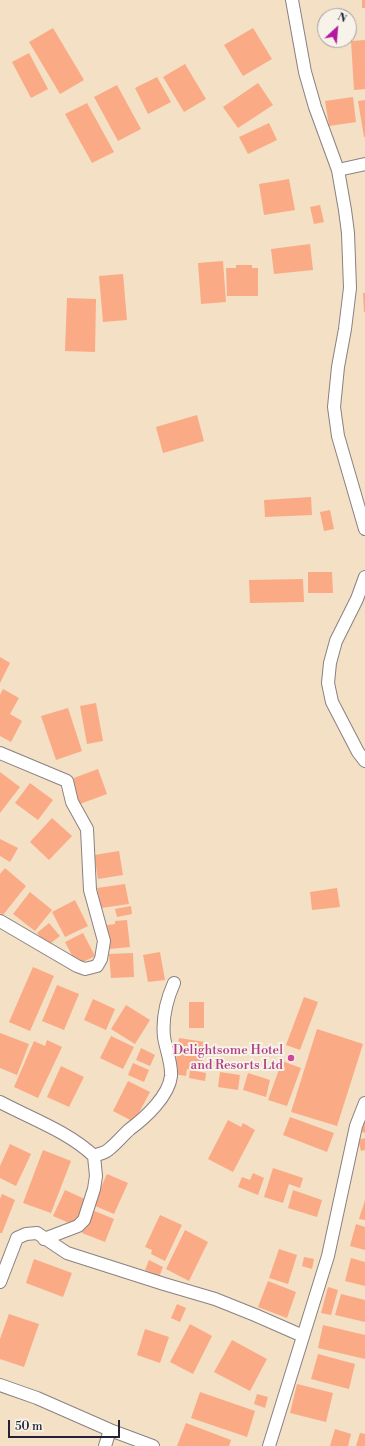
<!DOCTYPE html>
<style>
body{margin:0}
#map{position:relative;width:365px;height:1446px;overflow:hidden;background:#f3e0c5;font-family:"Libre Bodoni",serif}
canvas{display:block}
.north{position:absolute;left:317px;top:8px;width:40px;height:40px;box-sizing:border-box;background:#f7f3e8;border:1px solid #a29fa3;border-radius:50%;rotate:26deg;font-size:11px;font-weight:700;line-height:16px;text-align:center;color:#22223b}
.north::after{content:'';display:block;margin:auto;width:14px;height:18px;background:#b5179e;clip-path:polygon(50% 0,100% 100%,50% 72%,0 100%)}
.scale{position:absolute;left:8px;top:1420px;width:112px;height:18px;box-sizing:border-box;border:2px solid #22223b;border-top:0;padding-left:5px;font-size:12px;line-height:14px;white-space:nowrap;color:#22223b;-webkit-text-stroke:3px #f7f3e8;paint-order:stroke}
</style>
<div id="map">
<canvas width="365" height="1446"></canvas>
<div class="north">N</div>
<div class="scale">50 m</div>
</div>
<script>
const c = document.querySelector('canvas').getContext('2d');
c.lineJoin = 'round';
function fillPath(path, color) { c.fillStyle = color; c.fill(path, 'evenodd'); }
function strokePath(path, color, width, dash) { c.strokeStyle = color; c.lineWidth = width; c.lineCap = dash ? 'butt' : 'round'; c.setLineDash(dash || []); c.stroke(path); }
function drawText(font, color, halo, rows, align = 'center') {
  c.font = font + ' "Libre Bodoni",serif'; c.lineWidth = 4; c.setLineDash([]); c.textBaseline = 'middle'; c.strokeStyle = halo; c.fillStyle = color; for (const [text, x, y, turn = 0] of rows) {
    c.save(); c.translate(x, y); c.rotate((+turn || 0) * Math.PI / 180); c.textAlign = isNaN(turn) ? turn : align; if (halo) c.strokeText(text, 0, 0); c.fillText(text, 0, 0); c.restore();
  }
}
fillPath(new Path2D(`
 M362,0H365V8H362Z
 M53,28L84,80L60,94L29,42Z
 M253,28L272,59L243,76L224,45Z
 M365,40V89L354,90L351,41Z
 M29,53L48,89L31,98L12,62Z
 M185,64L206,99L184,112L163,77Z
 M157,77L171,102L148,114L135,88Z
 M258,83L273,105L238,128L223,107Z
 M117,85L141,129L118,141L94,97Z
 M353,97L356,122L329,126L325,101Z
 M365,100V137H364L358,101Z
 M87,103L114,152L92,163L65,114Z
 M269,123L277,140L248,154L239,137Z
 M289,179L295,210L264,215L259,184Z
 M320,205L324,222L314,224L310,207Z
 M310,244L313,270L274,274L271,249Z
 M223,261L226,302L201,304L198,263Z
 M236,265H252V268H258V296H227L226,268H236Z
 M123,274L127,320L103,322L99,276Z
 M363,293H365V312H364Z
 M67,298L96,299L95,352L65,351Z
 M197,415L204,441L163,453L156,427Z
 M311,497L312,515L265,517L264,500Z
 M330,510L334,529L324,531L320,512Z
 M308,572H332L333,593H308Z
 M303,579L304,602L250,603L249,580Z
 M0,657L10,663L0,683Z
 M3,689L19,698L10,714L22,721L11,742L0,736V695Z
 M96,703L103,741L87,744L80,706Z
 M68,708L82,751L56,760L41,716Z
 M98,769L107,794L80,804L71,779Z
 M0,772L20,787L0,813Z
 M30,783L53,800L38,820L15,803Z
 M52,818L72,836L49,860L30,842Z
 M0,839L18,848L10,862L0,856Z
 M119,851L123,875L98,879L94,855Z
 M5,868L26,886L3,915L0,913V874Z
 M125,884L129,904L101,908L97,888Z
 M337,888L340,907L312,910L310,892Z
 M30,892L52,910L35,931L13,914Z
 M75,900L88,926L65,937L52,912Z
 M131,906L132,914L117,917L115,909Z
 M127,920L130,947L109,949L107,925L115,924V921Z
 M49,923L60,936L47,946L37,933Z
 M83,933L95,956L77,965L65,942Z
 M160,952L165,980L148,982L143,955Z
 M133,953L134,977L111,978L109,954Z
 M33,967L54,976L30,1031L9,1022Z
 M57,985L79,994L64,1030L42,1021Z
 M304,997L318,1002L300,1050L286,1045Z
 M93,999L115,1009L106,1030L84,1020Z
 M189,1002H204V1028H189Z
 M126,1005L150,1020L135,1044L111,1029Z
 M317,1029L363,1044L337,1126L291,1112Z
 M0,1033L29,1044L17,1075L0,1068Z
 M111,1036L134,1047L123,1069L100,1058Z
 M179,1038L205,1042L201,1070L187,1069L186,1076L174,1074Z
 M47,1040L62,1047L38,1098L14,1087L34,1041L45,1046Z
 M141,1048L155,1055L150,1066L136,1060Z
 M282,1061L301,1068L287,1106L268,1100Z
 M133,1063L149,1070L144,1082L128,1075Z
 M61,1066L84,1077L69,1107L47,1097Z
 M190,1070L206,1073L205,1081L189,1078Z
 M220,1072L240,1075L238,1090L218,1087Z
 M248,1073L270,1080L266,1097L243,1090Z
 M128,1081L150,1092L134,1122L113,1111Z
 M290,1117L334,1133L327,1152L283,1135Z
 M365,1119V1133L360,1131Z
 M228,1120L241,1127L243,1123L255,1130L233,1172L208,1159Z
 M365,1138V1150L361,1151L358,1140Z
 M10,1144L31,1154L16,1186L0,1178V1166Z
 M43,1150L71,1161L51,1213L23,1203Z
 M273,1168L303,1178L300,1188L289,1184L283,1203L264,1197Z
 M253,1173L264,1178L258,1195L238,1187L242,1177L250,1180Z
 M107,1174L128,1183L114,1214L93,1205Z
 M65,1190L87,1200L76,1226L53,1216Z
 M293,1190L322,1200L317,1217L288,1208Z
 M2,1194L15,1200L2,1233H0V1199Z
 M365,1200V1220L359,1219Z
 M92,1210L114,1219L105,1242L82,1233Z
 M160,1215L182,1225L165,1261L151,1254L152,1250L145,1247Z
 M356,1224L365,1227V1250L350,1246Z
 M185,1230L208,1242L189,1281L166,1269Z
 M279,1249L297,1255L288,1284L269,1278Z
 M304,1257L314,1259L312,1269L302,1266Z
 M351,1258L365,1262V1286L345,1281Z
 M34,1259L72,1273L63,1297L26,1283Z
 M149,1260L163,1267L159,1277L145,1270Z
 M268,1281L296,1292L287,1318L258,1307Z
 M328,1287L338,1290L331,1315L321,1313Z
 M341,1294L365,1300V1322L335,1315Z
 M177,1304L186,1308L180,1322L171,1318Z
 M9,1314L39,1324L24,1367L0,1359V1339Z
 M190,1324L212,1336L193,1374L170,1362Z
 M323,1325L365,1335V1359L318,1348Z
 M145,1329L169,1337L160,1363L137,1355Z
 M232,1340L267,1359L250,1391L214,1372Z
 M318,1354L355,1364L349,1389L311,1379Z
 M297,1384L333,1393L326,1422L290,1413Z
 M200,1392L255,1411L247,1437L191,1418Z
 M257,1394L268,1397L265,1408L254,1404Z
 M186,1423L231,1440L229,1446H177Z
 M335,1429L351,1434L348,1446H330Z
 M360,1433L365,1434V1446H356Z`), '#fbaa86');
const minor = new Path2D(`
 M292,0L305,72L315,107L338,170L345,210L348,233L350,288L345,329L338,367L334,407L338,436L365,529
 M338,170L365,164
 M365,577L357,599L336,641L330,663L328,683L332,702L358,752L365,761
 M0,753L67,781L72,802L87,829L90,890L104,941L101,959L97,966L85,969L77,966L0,921
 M0,1102C32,1119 67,1131 94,1156L96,1176L94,1189L84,1220L78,1226L44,1239
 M94,1156C98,1154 105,1153 108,1150C116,1144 122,1136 130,1129C145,1118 169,1096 171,1076C172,1063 166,1050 164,1037C162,1018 166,1001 174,983
 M0,1282L17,1238L26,1234L37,1233L67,1253L164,1284L215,1299L255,1315L303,1336
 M0,1385L37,1398L110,1430L153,1446
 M105,1446L110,1430
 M269,1446L328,1256L356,1126L365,1103`);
strokePath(minor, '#8a8180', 14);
strokePath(minor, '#fff', 12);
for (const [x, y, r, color] of [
 [291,1058,4,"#d1479c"]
]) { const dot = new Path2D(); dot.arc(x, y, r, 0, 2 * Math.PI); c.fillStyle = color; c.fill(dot); strokePath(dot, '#f7f3e8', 1.5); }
drawText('13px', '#b23c85', '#f7f3e8', [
 ["Delightsome Hotel",283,1051],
 ["and Resorts Ltd",283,1066]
], 'right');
</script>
